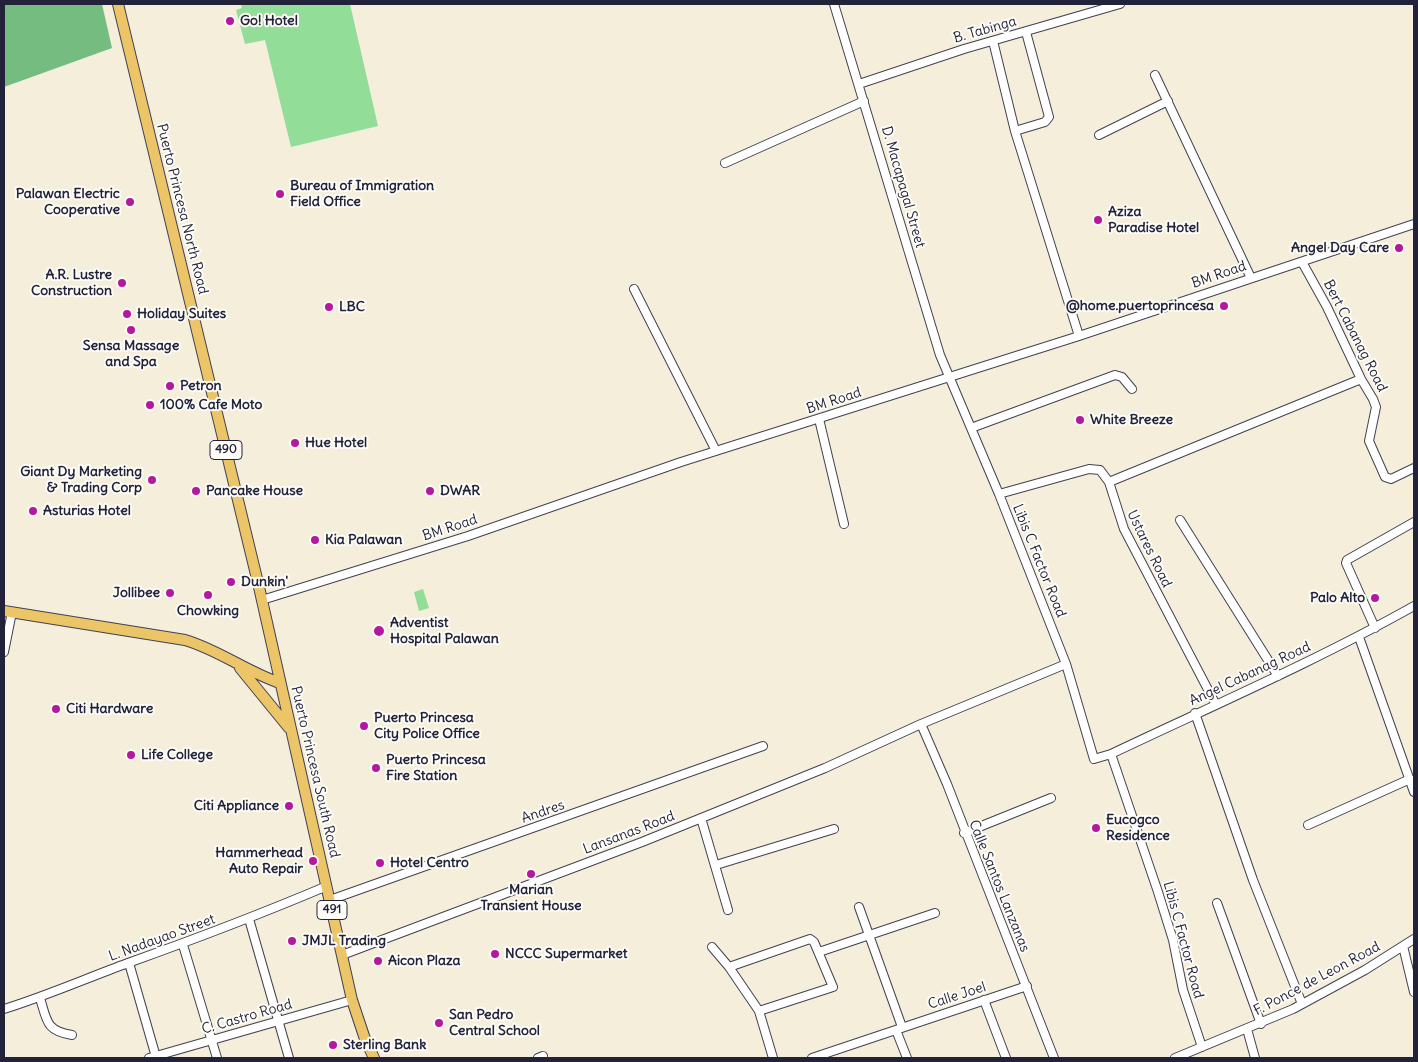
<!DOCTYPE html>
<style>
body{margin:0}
#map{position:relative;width:1418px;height:1062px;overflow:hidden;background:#f4eeda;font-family:Delius,sans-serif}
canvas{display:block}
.frame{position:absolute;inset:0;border:5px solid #22223b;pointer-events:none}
</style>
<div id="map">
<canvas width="1418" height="1062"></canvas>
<div class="frame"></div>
</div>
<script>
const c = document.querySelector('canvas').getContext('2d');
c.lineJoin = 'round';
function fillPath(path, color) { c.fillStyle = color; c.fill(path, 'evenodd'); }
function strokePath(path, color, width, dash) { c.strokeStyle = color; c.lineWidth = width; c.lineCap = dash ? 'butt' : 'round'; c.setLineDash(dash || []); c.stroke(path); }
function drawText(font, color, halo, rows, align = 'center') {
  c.font = font + ' Delius,sans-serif'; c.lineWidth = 4; c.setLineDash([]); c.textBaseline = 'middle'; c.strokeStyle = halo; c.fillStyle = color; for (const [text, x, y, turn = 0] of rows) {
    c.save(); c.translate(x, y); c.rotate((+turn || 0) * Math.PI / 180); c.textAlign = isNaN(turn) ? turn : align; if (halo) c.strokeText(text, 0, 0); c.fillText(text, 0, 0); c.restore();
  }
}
fillPath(new Path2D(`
 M241,4H350L378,126L291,147L265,40L245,44L236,10L242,8Z
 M423,589L429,608L419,611L414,592Z`), '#92dd98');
fillPath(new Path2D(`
 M4,4H102L112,48L4,87Z`), '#75bc80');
const minor = new Path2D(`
 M834,4L940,355L999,494L1066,664L1094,759L1111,754C1212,706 1316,661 1414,606
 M993,41L1015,131L1079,336
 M1155,75L1251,278
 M859,84L964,49L1120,4
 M1015,131L1045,122L1049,117L1026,32
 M1099,135L1168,101
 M725,163L864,101
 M1302,262L1327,307L1361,379L1373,399L1376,407L1369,441L1385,477L1391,479L1414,468
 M634,289L716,451
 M819,419L844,524
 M971,428L1115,375L1122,377L1132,389
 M1109,482L1361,379
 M999,494L1089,469L1100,470L1109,482L1124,529L1215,703
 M1180,520L1278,676
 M262,600L468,536L681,462L1079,336L1414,224
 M1375,628L1346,563L1347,560L1414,522
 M1359,637L1414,792
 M4,652L12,612
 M1195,713L1253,880L1302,1004
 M921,724L947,784L1054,1058
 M1111,754L1158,892L1173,940L1183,990L1202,1047
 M701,818L728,910
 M1308,825L1410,779
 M964,833L1051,798
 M716,865L834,829
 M330,900L763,746
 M1217,903L1261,1024
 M859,907L902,1027
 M249,919L289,1058
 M183,945L217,1058
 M1403,946L1414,992
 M712,947L729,967L759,1011L773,1058
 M819,952L935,913
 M342,955L642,842L825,768L921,724L1066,664
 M129,963L156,1057
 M729,967L810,939L814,942L833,987L759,1011
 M40,998C47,1021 46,1031 72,1035
 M984,1000L1006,1058
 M4,1009C46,996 87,978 128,963C195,939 261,914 327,886
 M1247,1029L1255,1058
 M896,1030L907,1058
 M149,1058L352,1000
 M538,1058L543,1056
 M812,1058L1027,986
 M1175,1058L1293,1009L1365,970L1414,939`);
const major = new Path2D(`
 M118,4L259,587L352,1000L365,1039L374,1058
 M4,611L185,640C219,650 247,672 280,683
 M240,668L289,728`);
strokePath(minor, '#424153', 10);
strokePath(major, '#424153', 12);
strokePath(minor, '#fff', 8);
strokePath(major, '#edc569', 10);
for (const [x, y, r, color] of [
 [230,21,5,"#b5179e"],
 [280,194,5,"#b5179e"],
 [130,202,5,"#b5179e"],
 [1098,220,5,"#b5179e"],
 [1399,248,5,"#b5179e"],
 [122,283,5,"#b5179e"],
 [1224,306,5,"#b5179e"],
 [329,307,5,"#b5179e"],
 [127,314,5,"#b5179e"],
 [131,330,5,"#b5179e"],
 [170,386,5,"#b5179e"],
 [150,405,5,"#b5179e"],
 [1080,420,5,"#b5179e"],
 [295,443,5,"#b5179e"],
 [152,480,5,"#b5179e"],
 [196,491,5,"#b5179e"],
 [430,491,5,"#b5179e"],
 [33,511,5,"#b5179e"],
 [315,540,5,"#b5179e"],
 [231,582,5,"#b5179e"],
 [170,593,5,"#b5179e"],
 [208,595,5,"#b5179e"],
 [1375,598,5,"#b5179e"],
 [379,631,6,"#b5179e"],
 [56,709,5,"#b5179e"],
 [364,726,5,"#b5179e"],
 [131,755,5,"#b5179e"],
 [376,768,5,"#b5179e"],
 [289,806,5,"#b5179e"],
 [1096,828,5,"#b5179e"],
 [313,861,5,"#b5179e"],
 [380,863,5,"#b5179e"],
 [531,874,5,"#b5179e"],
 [292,941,5,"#b5179e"],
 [495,954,5,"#b5179e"],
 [378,961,5,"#b5179e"],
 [439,1023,5,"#b5179e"],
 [333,1045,5,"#b5179e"]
]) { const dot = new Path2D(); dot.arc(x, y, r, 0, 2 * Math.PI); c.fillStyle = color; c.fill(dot); strokePath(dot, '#fdfcf7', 2); }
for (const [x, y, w] of [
 [226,450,32],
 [332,910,30]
]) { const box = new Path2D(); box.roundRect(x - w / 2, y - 9.5, w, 19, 4); c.fillStyle = '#fdfcf7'; c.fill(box); strokePath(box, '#22223b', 1); }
drawText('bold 12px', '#22223b', null, [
 ["490",226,450],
 ["491",332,910]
]);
drawText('bold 14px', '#22223b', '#fdfcf7', [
 ["Go! Hotel",240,21],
 ["Bureau of Immigration",290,186],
 ["Field Office",290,202],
 ["Palawan Electric",120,194,"right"],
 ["Cooperative",120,210,"right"],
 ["Aziza",1108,212],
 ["Paradise Hotel",1108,228],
 ["Angel Day Care",1389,248,"right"],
 ["A.R. Lustre",112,275,"right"],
 ["Construction",112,291,"right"],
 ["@home.puertoprincesa",1214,306,"right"],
 ["LBC",339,307],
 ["Holiday Suites",137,314],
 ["Sensa Massage",131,346,"center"],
 ["and Spa",131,362,"center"],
 ["Petron",180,386],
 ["100% Cafe Moto",160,405],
 ["White Breeze",1090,420],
 ["Hue Hotel",305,443],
 ["Giant Dy Marketing",142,472,"right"],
 ["& Trading Corp",142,488,"right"],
 ["Pancake House",206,491],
 ["DWAR",440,491],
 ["Asturias Hotel",43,511],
 ["Kia Palawan",325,540],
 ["Dunkin'",241,582],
 ["Jollibee",160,593,"right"],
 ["Palo Alto",1365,598,"right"],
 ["Chowking",208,611,"center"],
 ["Adventist",390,623],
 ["Hospital Palawan",390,639],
 ["Citi Hardware",66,709],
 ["Puerto Princesa",374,718],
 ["City Police Office",374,734],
 ["Life College",141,755],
 ["Puerto Princesa",386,760],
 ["Fire Station",386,776],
 ["Citi Appliance",279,806,"right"],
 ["Eucogco",1106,820],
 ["Residence",1106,836],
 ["Hammerhead",303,853,"right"],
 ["Auto Repair",303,869,"right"],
 ["Hotel Centro",390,863],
 ["Marian",531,890,"center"],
 ["Transient House",531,906,"center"],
 ["JMJL Trading",302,941],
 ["NCCC Supermarket",505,954],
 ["Aicon Plaza",388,961],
 ["San Pedro",449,1015],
 ["Central School",449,1031],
 ["Sterling Bank",343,1045]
], 'left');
drawText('14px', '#22223b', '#fdfcf7', [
 ["B. Tabinga",985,30,-16],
 ["D. Macapagal Street",903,187,74],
 ["Puerto Princesa North Road",182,209,76],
 ["BM Road",1219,275,-19],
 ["Bert Cabanag Road",1355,336,63],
 ["BM Road",834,401,-18],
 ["BM Road",450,528,-18],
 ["Ustares Road",1149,549,64],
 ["Libis C Factor Road",1039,561,68],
 ["Angel Cabanag Road",1250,674,-25],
 ["Puerto Princesa South Road",315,772,77],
 ["Andres",543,812,-19],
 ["Lansanas Road",629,833,-21],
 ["Calle Santos Lanzanas",999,886,68],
 ["L. Nadayao Street",162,938,-20],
 ["Libis C Factor Road",1183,940,75],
 ["F. Ponce de Leon Road",1317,979,-28],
 ["Calle Joel",957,996,-18],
 ["C. Castro Road",247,1017,-16]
]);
</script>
